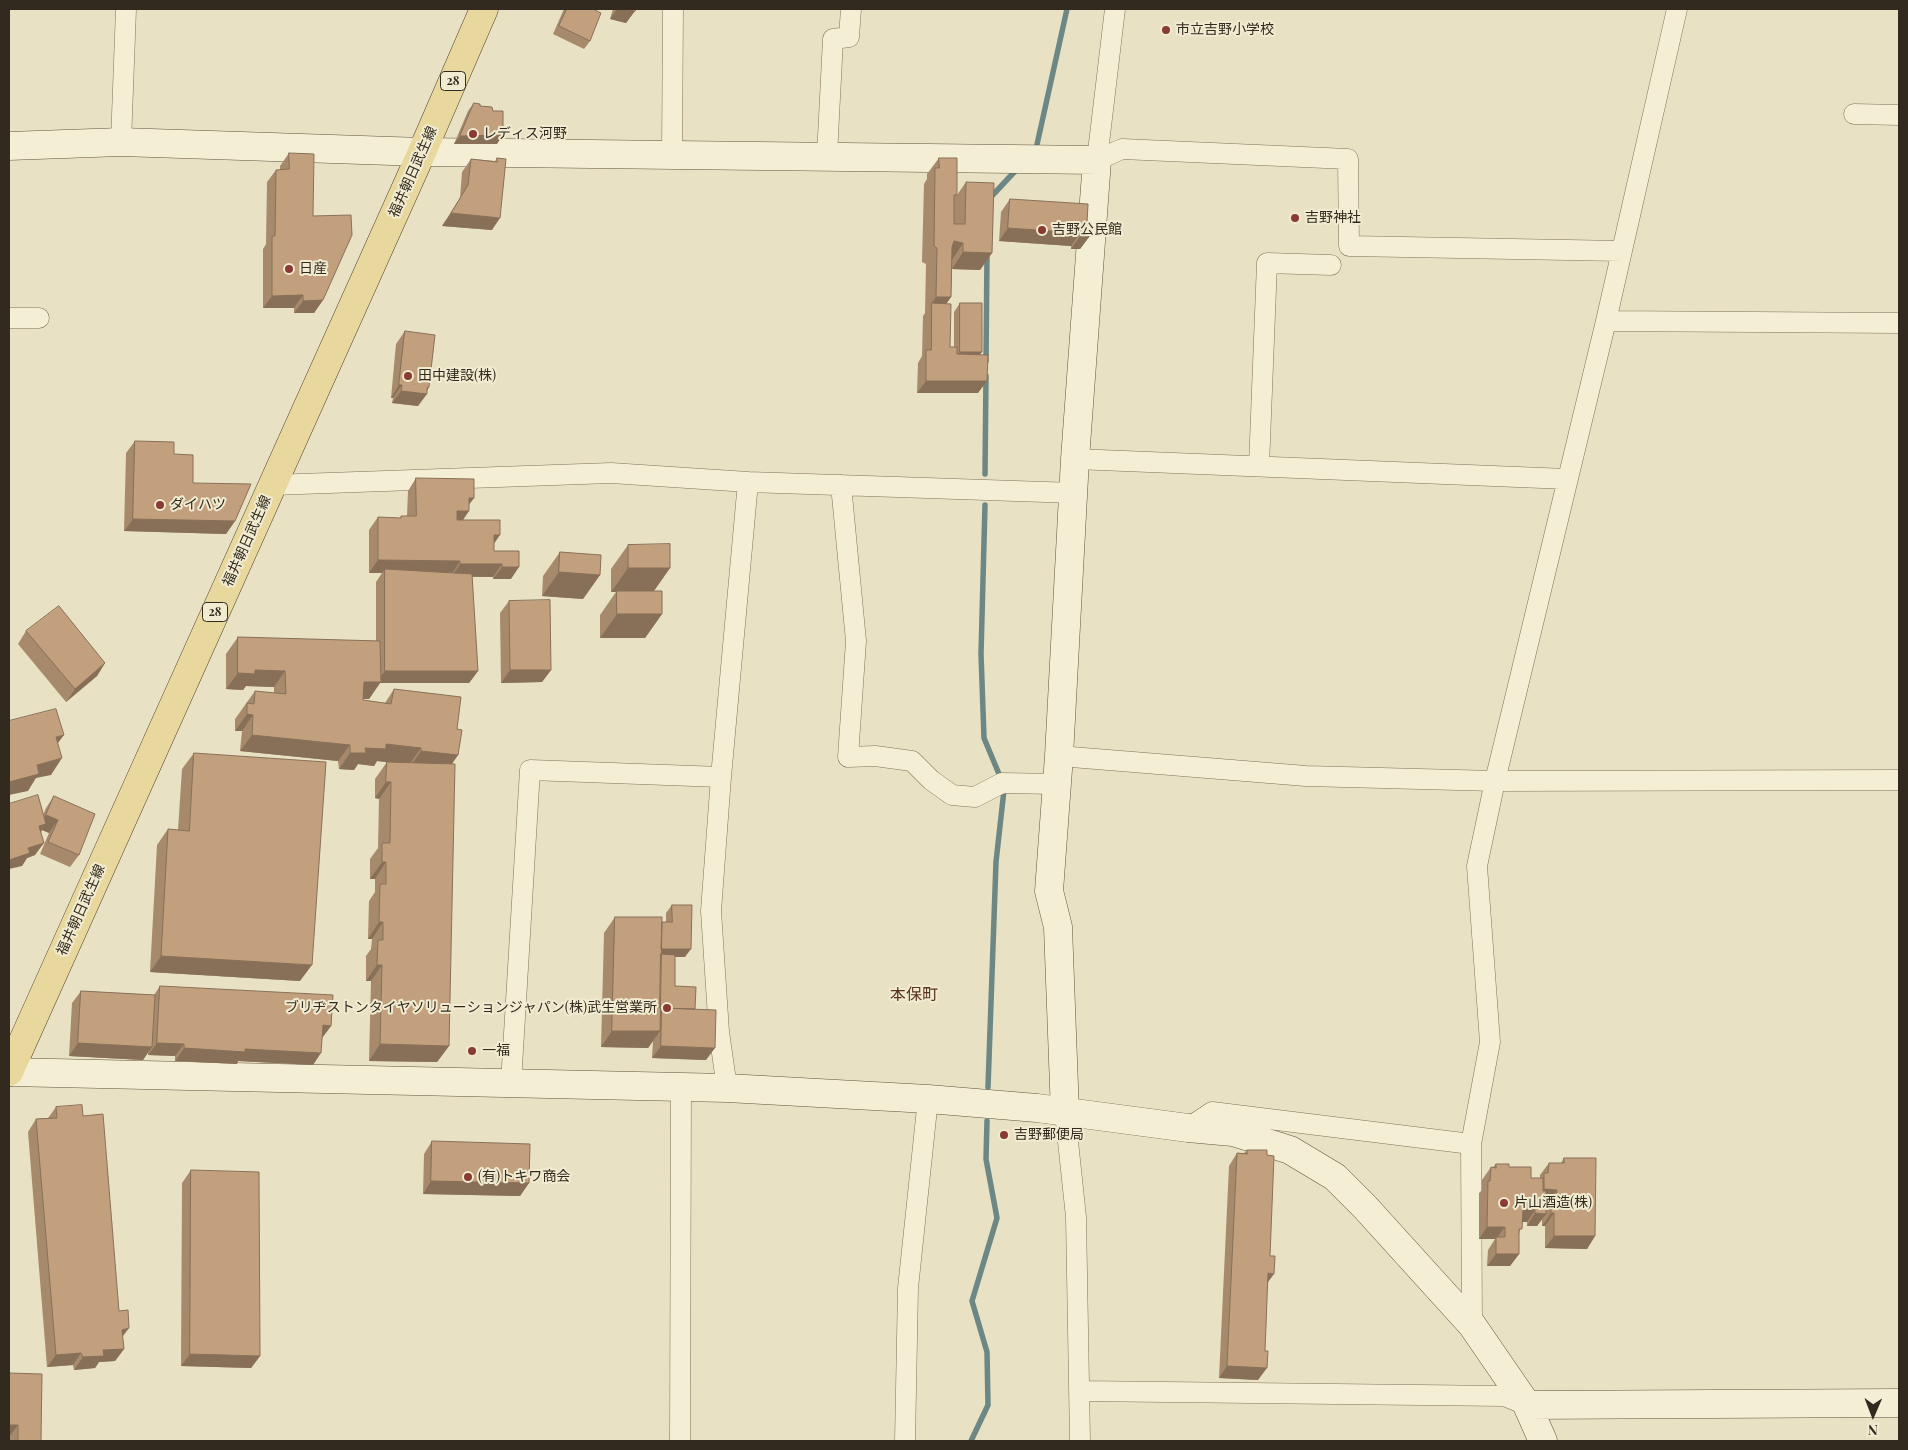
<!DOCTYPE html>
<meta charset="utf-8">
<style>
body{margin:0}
#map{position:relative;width:1908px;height:1450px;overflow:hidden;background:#e8e1c3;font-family:"Playfair Display",serif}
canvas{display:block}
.frame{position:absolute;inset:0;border:10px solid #322a1e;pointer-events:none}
.north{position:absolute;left:1848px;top:1390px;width:50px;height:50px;-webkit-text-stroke:4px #f1ebd1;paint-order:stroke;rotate:181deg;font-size:14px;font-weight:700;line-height:20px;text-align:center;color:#322a1e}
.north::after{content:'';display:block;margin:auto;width:18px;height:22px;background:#322a1e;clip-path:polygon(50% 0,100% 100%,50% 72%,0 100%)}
</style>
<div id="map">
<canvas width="1908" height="1450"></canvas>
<div class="frame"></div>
<div class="north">N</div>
</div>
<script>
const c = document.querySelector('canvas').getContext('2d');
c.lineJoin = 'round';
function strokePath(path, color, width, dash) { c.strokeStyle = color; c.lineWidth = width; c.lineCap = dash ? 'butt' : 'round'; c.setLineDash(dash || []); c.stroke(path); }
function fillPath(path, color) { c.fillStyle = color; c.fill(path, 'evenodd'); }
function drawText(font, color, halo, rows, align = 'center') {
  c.font = font + ' "Playfair Display","Noto Sans JP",serif'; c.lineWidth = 4; c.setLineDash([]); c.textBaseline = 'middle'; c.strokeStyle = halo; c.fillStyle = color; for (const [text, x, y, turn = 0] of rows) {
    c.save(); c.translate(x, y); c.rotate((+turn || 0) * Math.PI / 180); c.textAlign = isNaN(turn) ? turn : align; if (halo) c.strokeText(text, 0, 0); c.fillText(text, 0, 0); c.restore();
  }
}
strokePath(new Path2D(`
 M1033,152L1036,149L1067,9
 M989,199L1018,168
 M986,361L987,253
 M985,474L986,376
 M985,505L981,654L984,738L999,774
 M988,1087L996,862L1004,790
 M971,1441L988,1405L987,1352L972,1301L997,1218L986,1159L987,1121`), '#6d8884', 5.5);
const street = new Path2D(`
 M1854,114L1899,115
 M121,142L126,9
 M672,154L673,9
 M827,156L833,39L849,37L851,9
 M1097,160L1122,149L1348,159L1349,246L1622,251
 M1097,160L1115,9
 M9,318H39
 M1606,321L1899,323
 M1075,459L1567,479
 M1259,466L1267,263L1331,265
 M272,485L611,473L748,482L1075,493
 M841,485L856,641L848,757L875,756L912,761L931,780L952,795L975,797L1002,783L1057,784
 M1059,756L1306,776L1495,781L1899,780
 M511,1083L530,770L721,777
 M727,1088L719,1032L711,911L721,777L748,482
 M1065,1113L1076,1217L1080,1441
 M1188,1128L1212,1112L1471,1144
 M1472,1325L1471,1144L1490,1042L1477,866L1495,781L1606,321L1677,9
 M1081,1391L1504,1396L1527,1405
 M680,1441L681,1087
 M905,1441L908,1288L928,1099`);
const secondary = new Path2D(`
 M9,146L121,142L422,152L1097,160L1075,459L1059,756L1049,891L1058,927L1065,1113
 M9,1072L727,1088L928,1099L1037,1108L1188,1128L1233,1132L1290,1150L1335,1177L1365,1207L1472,1325L1527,1405L1543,1441
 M1527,1405L1899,1403`);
const primary = new Path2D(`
 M9,1072L422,152L484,9`);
strokePath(street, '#80735c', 21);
strokePath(secondary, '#62543f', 29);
strokePath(primary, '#4e4130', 29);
strokePath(street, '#f4eed5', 20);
strokePath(secondary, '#f4eed5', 28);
strokePath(primary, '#e8d89e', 28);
fillPath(new Path2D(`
 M564,9H593L590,41L584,49L553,34Z
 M613,9H636L626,23L610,19Z
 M474,103L480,106L497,144H454L468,111Z
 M289,153L313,216L323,300L314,313H294V308H263V249L266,244L267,182L276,170H280V166Z
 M497,158L492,230L442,226L460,198L462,172L471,159L495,161Z
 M939,158L957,195L966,182L992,253L980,270L952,269L951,297L946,304L950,347H954V312L960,303L980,355L978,393H917L918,363L922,356L923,316L925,313L926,264L922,262L924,184L927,179V174Z
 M1010,199L1087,223L1089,237L1080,249H1071V246L999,241L1001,212Z
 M405,331L429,387L418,406L392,403L393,398H391L396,344Z
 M135,441L174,454L193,483L235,521L226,534L124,531L126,453Z
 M416,478L474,498L469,504L463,520L494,543V551L511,579H493V577H472L478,671L469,683H380L369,699H363V700L385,703L394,689L457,729L458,755L452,764L449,1046L437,1062L369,1061L371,981H366V956L371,949L372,939H368L369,901L375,892V879H370V859L378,848L379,799L375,798V779L387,762H389L377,761L374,766L358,764L354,770L339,769L338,761L240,751L242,731H235V719L255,691L274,693V687L246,686L243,690L226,689V654L238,637L376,641V582L382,573H369V530L378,517L400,518L401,516H407L408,491Z
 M628,545L670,568L654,591L662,614L645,638H600V615L616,592H611V569Z
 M560,552L600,575L583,599L542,596L543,576Z
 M509,601L551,670L542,682L501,683L500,613Z
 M26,631L105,663L97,676L66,702L18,644Z
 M194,753L300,981L150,972L157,845L168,829L178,830L182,769Z
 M54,796L79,855L70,867L40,854L49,833L42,830L41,832L35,855L27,858L22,866L46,808Z
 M672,905L685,957H675V986L695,1009L706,1060L652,1058L653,1041L648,1048L601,1047L604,933L615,917L662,922H666V913Z
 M160,986L331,1026L322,1038L313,1065L238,1061L237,1064L175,1061V1056L148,1055V1052L143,1060L69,1056L72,1003L81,991L154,995Z
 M56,1107L83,1116L119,1311L124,1349L115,1361L99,1362L95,1368L74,1370L73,1365L47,1367L28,1132L36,1119L48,1118Z
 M432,1141L529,1183L520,1196L423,1194L424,1154Z
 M1247,1150L1268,1283L1258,1380L1219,1378L1229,1166L1237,1153H1244Z
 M1564,1158L1595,1236L1587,1249L1545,1248V1226H1542V1219L1537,1226H1527V1222H1522L1519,1234V1254L1510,1266H1487L1488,1250L1495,1239H1479V1193L1482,1190V1180L1491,1167H1493L1496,1164L1509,1167L1531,1178H1540V1175L1549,1163H1561Z
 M191,1170L260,1356L251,1368L181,1366L182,1183Z
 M9,1373L41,1441H9Z`), '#a78a6c');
fillPath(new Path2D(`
 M617,9H627L635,11L626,23L610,19Z
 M503,135L497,144H454L460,136Z
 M451,213L500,218L492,230L442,226Z
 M1008,228L1080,233L1071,246L999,241Z
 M1080,236L1089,237L1080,249H1071Z
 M954,241L963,243L952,260L942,257Z
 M963,252L992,253L980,270L952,269Z
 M303,295L294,308H263L272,296Z
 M936,297H951L940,313L932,303L925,313Z
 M323,300L314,313H294L303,301Z
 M960,352H982L976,360H954Z
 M926,381H987L978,393H917Z
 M399,385H402L393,398H391Z
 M429,387L425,394H427L418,406L392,403L401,391Z
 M469,498H474L465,510Z
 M457,511H469L461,523H448Z
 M133,519L235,521L226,534L124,531Z
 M494,535H500L491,548Z
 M378,560L460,561L452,574L385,569L382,573H369Z
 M460,564H502L493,577L452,576Z
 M502,567H519L511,579H493Z
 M628,568H670L653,592L617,591L616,592H611Z
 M559,572L600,575L583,599L542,596Z
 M617,614H662L645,638H600Z
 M105,663L97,676L66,702L75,689Z
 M255,670L285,671L274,687L246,686L243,690L226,689L238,673Z
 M510,670H551L542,682L501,683Z
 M385,671H478L469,683H380L369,699H352L364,682H376Z
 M247,714L253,715L242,731H235Z
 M64,735L52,751L56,737Z
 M252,735L350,745L338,761L240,751Z
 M386,744L421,748L409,765L377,761L374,766L358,764L354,770L339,769L350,753L365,748Z
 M421,751L458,755L446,772L409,768Z
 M62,758L51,775L36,778L28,791L9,795V782L37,765Z
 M386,782H391L379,799L375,798Z
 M46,815L58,820L49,833L42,830L38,837L30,839Z
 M44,843L35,855L27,858L22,866L9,869V859L28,848Z
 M382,862H386L375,879H370Z
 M379,922H383L372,939H368Z
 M661,949H691L685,957H660Z
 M161,956L312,965L300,981L150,972Z
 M377,965H382L371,981H366Z
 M323,1025L331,1026L322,1038Z
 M612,1031H660L648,1048L601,1047Z
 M78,1043L152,1047L143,1060L69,1056Z
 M157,1043L184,1044L175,1056L148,1055Z
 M380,1044L449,1046L437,1062L369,1061Z
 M661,1046L715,1048L706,1060L652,1058Z
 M184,1048L245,1049L321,1053L313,1065L238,1061L237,1064L175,1061Z
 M431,1181L529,1183L520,1196L423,1194Z
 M1544,1189L1557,1190L1551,1198V1195L1546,1202H1535Z
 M1523,1209L1535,1210L1527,1222H1514Z
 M1535,1213L1546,1214L1537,1226H1527Z
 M1551,1213H1554L1545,1226H1542Z
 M1487,1227H1505L1496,1239V1237L1495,1239H1479Z
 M1554,1236H1595L1587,1249L1545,1248Z
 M1496,1254H1519L1510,1266H1487Z
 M1268,1273L1274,1274L1265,1286Z
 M129,1328L120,1340L122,1330Z
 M124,1349L115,1361L99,1362L95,1368L74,1370L83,1357L103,1350Z
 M81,1353L73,1365L47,1367L56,1355Z
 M190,1354L260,1356L251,1368L181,1366Z
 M1227,1366L1267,1368L1258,1380L1219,1378Z
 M9,1425H18L9,1437Z`), '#887058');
const building = new Path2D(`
 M567,9H593L601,13L590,41L559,26Z
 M627,9H636L635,11Z
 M474,103L480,104V106L492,107L493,111H503V135L460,136Z
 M289,153L314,154L313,216L351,215L352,235L323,300L303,301V295L272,296V236H275L276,170L289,169Z
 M497,158L506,159L500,218L451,213L468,185L471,159L497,162Z
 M939,158H957V195H954V224H965L966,182L994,183L992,253L963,252V243L954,241L952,247L951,297H936L937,248L934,246L935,168H939Z
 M1010,199L1088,204L1087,223L1089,224V237L1080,236V233L1008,228Z
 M932,303L951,304L950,347H957V354L988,355L987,381H926V350H931Z
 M960,303H982V352H960Z
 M405,331L435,335L429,387L427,388V394L401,391L402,385H399Z
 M135,441L174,442V454L193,455V483L251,484L235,521L133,519Z
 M416,478L474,479V498H469V511H457V520H500V535H494V551H519V567H502V564H460V561L378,560V517L401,518V516H416Z
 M670,544V568H628V545Z
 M560,552L601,555L600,575L559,572Z
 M385,569L472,574L478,671H385Z
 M617,591H662V614H617Z
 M550,600L551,670H510L509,601Z
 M59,606L105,663L75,689L26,631Z
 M238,637L380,641L381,682H364L363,700L391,704L394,689L461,697L457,729L462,730L458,755L421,751V748L386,744V749L365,748L366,753H350V745L252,735L253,715L247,714V703L254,704L255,691L286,694L285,671L255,670V674L238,673Z
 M56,709L64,735L56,737L62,758L37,765L39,774L9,782V721Z
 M194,753L326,762L312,965L161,956L168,829L189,831Z
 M387,762L455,764L449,1046L380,1044L382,965H377L378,940H383V922H379L380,884H386V862H382V843H390L391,782H386Z
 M38,795L46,824L39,826L44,843L28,848L30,853L9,860V804Z
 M54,796L95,814L79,855L48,842L58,820L46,815Z
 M672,905H692L691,949H661L662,922H672Z
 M615,917H662L660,1031H612Z
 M661,954L675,955V986L696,987L695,1009L660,1008Z
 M160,986L333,995L331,1026L323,1025L321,1053L245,1049V1052L184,1048V1044L157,1043Z
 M81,991L155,995L152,1047L78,1043Z
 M662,1008L716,1010L715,1048L661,1046Z
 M82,1105L83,1116L103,1114L119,1311L128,1310L129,1328L122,1330L124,1349L103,1350L104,1356L83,1357L81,1353L56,1355L36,1119L57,1118L56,1107Z
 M432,1141L530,1144L529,1183L431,1181Z
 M1247,1150H1267V1155L1274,1156L1270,1256H1275L1274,1274L1268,1273L1265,1351H1268L1267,1368L1227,1366L1237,1153L1247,1154Z
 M1564,1158H1596L1595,1236H1554V1213H1551V1195H1557V1190L1544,1189V1173H1548L1549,1163H1564Z
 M1496,1164H1509V1167H1531V1178H1543V1191H1546V1214L1535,1213V1210L1523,1209L1522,1229H1519V1254H1496V1237H1505V1227H1487L1488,1181H1490L1491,1167L1496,1168Z
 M191,1170L259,1172L260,1356L190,1354Z
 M9,1373L42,1374L41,1441H18V1425H9Z`);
fillPath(building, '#c2a07d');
strokePath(building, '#887058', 1);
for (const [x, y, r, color] of [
 [1166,30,5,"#893a32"],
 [473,134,5,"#893a32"],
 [1295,218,5,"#893a32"],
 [1042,230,5,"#893a32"],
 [289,269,5,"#893a32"],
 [408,376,5,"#893a32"],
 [160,505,5,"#893a32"],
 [667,1008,5,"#893a32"],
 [472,1051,5,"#893a32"],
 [1004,1135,5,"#893a32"],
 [468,1177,5,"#893a32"],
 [1504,1203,5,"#893a32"]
]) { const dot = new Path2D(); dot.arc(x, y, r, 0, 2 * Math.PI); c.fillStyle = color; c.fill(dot); strokePath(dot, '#f1ebd1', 2); }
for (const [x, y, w] of [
 [453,81,25],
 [215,612,25]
]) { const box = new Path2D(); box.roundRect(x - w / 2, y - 9.5, w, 19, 4); c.fillStyle = '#f1ebd1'; c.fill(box); strokePath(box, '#322a1e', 1); }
drawText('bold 12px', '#322a1e', null, [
 ["28",453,81],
 ["28",215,612]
]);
drawText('14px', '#322a1e', '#f1ebd1', [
 ["市立吉野小学校",1176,30],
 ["レディス河野",483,134],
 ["吉野神社",1305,218],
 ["吉野公民館",1052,230],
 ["日産",299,269],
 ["田中建設(株)",418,376],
 ["ダイハツ",170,505],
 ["ブリヂストンタイヤソリューションジャパン(株)武生営業所",657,1008,"right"],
 ["一福",482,1051],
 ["吉野郵便局",1014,1135],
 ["(有)トキワ商会",478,1177],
 ["片山酒造(株)",1514,1203]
], 'left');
drawText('14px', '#322a1e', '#f1ebd1', [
 ["福井朝日武生線",413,172,-66],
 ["福井朝日武生線",247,541,-66],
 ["福井朝日武生線",81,910,-66]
]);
drawText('16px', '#5a3322', '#f1ebd1', [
 ["本保町",914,995]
]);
</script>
